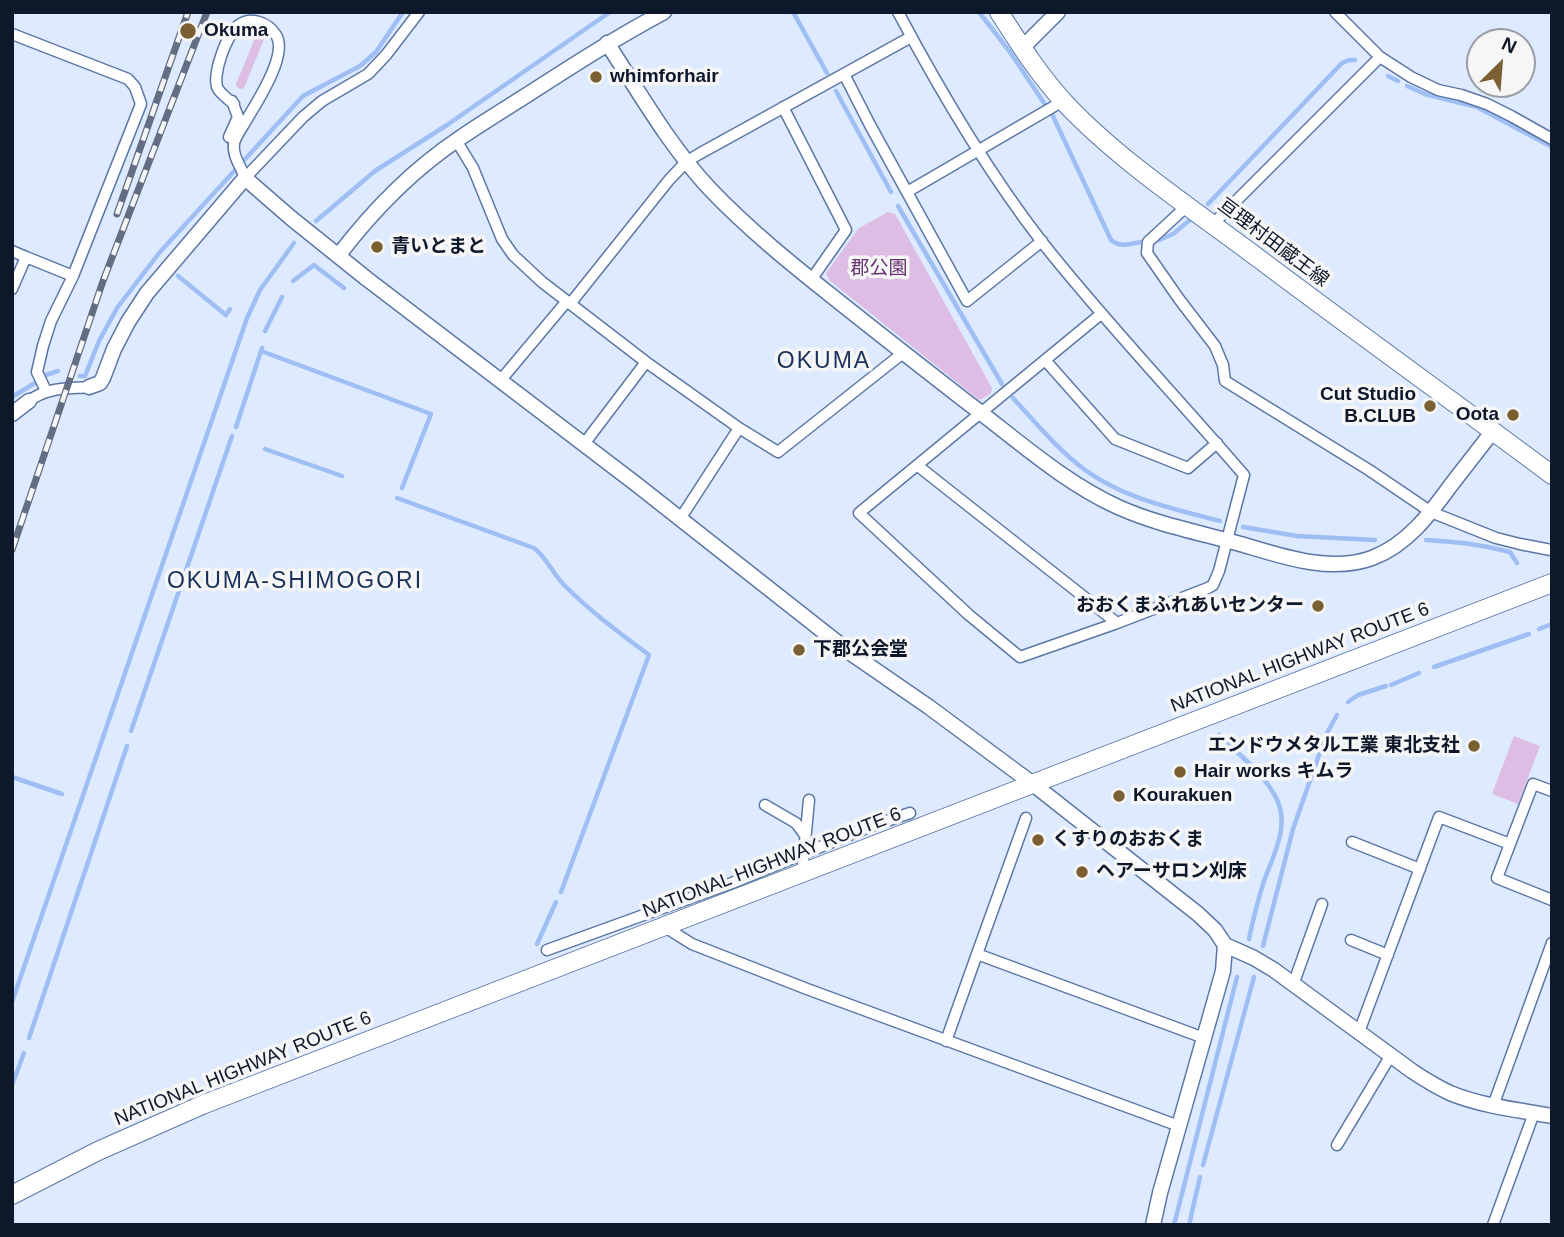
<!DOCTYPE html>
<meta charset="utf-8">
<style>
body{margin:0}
#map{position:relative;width:1564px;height:1237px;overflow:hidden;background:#ddeaff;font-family:Helvetica,sans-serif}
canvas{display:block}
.frame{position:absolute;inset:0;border:14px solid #0e182b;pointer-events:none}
.north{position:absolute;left:1466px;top:28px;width:70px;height:70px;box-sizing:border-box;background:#f6f6f6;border:2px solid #999da5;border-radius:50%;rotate:25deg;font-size:19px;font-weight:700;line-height:28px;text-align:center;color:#0e182b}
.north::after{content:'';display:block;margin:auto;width:24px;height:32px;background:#795f31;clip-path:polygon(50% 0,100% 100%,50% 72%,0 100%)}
</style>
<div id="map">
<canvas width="1564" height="1237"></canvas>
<div class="frame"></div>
<div class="north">N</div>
</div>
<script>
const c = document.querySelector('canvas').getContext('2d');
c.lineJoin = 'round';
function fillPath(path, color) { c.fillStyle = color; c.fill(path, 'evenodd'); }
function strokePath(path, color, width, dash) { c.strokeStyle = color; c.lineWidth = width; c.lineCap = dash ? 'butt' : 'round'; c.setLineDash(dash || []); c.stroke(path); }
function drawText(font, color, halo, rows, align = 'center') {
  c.font = font + ' Helvetica,"Noto Sans JP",sans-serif'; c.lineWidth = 7; c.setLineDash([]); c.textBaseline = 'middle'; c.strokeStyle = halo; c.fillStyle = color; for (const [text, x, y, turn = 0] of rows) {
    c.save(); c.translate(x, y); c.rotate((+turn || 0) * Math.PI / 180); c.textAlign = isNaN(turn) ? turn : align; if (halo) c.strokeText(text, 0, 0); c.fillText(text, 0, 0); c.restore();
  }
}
fillPath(new Path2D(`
 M259,32L263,33L265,37L244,88L240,89L236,86V84L257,33Z
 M888,212L895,214L992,388L991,394L979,400L829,280L826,273L859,228Z
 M1514,736L1540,746L1518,804L1492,794Z`), '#debde4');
strokePath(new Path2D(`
 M793,12L827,73
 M979,12L1010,52L1044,103
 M1388,76L1398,81
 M1407,86L1425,94L1477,107L1552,147
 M836,91L891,192
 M1052,114L1111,240C1120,248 1130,244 1141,242
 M1208,204L1342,63L1349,60H1355
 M898,206L1002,384
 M316,221L375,171L447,125L610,12
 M1159,240L1173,234L1190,220
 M178,276L226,315L230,309
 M293,281L314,265L344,288
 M265,331L282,297
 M261,351L431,414L402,488
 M46,375L58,371
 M80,376H85L99,341L117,308L160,252L303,96L360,66L376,52L403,12
 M12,397L35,383
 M1013,398C1036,423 1058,450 1085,470C1125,499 1174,509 1220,521
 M236,427L262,348
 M265,449L342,476
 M397,498L534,548C547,558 553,574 565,586C591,612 620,633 649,655L561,892
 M1243,527L1297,536L1375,540
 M1426,540C1457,542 1480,544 1510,552L1517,563
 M1539,629L1552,624
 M1434,667L1529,634
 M1391,685L1419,673
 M1348,702L1358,695L1386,686
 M131,731L232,436
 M1219,735C1237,753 1261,771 1274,794C1292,823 1274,853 1264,881C1258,900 1253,919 1249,939
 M12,777L62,794
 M537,944L556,902
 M1263,946L1293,829L1326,735L1337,715
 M12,1002L247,318L260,290L294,243
 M29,1038L127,746
 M12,1085L24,1053
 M1203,1165L1254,977
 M1174,1225L1237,977
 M1189,1225L1200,1177`), '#9ebef4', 4.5);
const minor = new Path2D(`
 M898,12C940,91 987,171 1042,242C1106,323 1177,397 1244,475L1219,571L1213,585L1208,588L1117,623L1020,657L969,615L859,513L1101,314
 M12,34L128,79L135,87L141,104L73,276L51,321L43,346L37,372L46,391
 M1380,57L1411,77L1438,90L1461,95L1487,104L1511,116L1552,139
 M844,74L870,125L967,301L1042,241
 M234,104C229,100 222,95 218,89C211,76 227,33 239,25C252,16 268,23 276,35C289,55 255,105 244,124C241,129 236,136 234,143C232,156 241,166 245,178
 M783,107L846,230L811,280
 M229,137L238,117L232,101
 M456,140L473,168L502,239L513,255L542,282L646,362L739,428L778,452L903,353
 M245,178L303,117L322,101L368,74L386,55L419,12
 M907,192L1063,101
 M1188,205L1148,242L1147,253L1179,299L1215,346L1223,365L1225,381L1369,470L1431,512L1496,538L1520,544L1551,550
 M1213,224L1380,57L1335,12
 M12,251L26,257
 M12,289L26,257L73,276
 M570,304L669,180L686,162L699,154L911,37
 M1045,360L1115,439L1188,468L1217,443
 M500,381L567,301
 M29,401C47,387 67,389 89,387
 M584,444L646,362
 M918,466L1117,623
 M680,519L739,428
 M1552,791L1533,784L1497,878L1552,900
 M765,805L796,823L805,835
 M1026,818L977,954L1204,1038
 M1352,842L1420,869
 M802,874L809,800
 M665,927L692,944L807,989L1179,1126
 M1351,940L1388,955
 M547,950L732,883L869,827L910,813
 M1293,985L1322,904
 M1359,1032L1439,817L1510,844
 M946,1041L977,954
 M1493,1106L1552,943
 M1337,1145L1391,1055
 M1493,1225L1534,1113`);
const tertiary = new Path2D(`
 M607,43C639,92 669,145 709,188C747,228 790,263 833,297C878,333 923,368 968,403C1016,439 1063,482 1118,507C1158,525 1202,533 1244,545C1284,557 1331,573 1372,558C1407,545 1430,514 1451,485C1465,467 1479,449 1493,431
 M1022,48L1058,12
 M338,256C373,210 412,170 460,138C482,123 505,109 527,95C572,66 617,37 664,12
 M89,387L100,383L103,378L114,349L128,322L147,293L245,178L291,218L367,279L636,484L852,654L929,707L1033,784L1198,914L1215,930L1225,945L1254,958L1274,970L1412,1071C1424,1079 1437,1087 1450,1093C1482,1106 1518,1110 1552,1116
 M12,414L29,401
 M1153,1225L1160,1193L1223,971L1225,945`);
const primary = new Path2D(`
 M999,12C1019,43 1039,75 1064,102C1118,160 1194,210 1258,258C1355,331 1454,402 1552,475`);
const trunk = new Path2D(`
 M12,1195L98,1151L202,1105L1552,583`);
strokePath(minor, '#5c77a6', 13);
strokePath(tertiary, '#5c77a6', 17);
strokePath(primary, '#5c77a6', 20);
strokePath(trunk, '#5c77a6', 20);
strokePath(minor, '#fff', 10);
strokePath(tertiary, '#fff', 14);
strokePath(primary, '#fff', 18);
strokePath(trunk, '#fff', 18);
const rail = new Path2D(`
 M117,214L188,12
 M12,550L103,281L207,12`);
strokePath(rail, '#636e82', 7);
strokePath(rail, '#f6f6f6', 4.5, [13]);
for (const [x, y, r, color] of [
 [188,31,9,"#795f31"],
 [596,77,7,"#795f31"],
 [377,247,7,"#795f31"],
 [1430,406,7,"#795f31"],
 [1513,415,7,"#795f31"],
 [1318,606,7,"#795f31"],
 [799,650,7,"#795f31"],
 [1474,746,7,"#795f31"],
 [1180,772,7,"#795f31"],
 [1119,796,7,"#795f31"],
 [1038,840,7,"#795f31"],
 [1082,872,7,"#795f31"]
]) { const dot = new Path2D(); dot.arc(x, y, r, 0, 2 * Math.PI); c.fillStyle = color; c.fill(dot); strokePath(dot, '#f6f6f6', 2.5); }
drawText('bold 19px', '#0e182b', '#f6f6f6', [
 ["Okuma",204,31],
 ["whimforhair",610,77],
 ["青いとまと",391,247],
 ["Cut Studio",1416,395,"right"],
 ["B.CLUB",1416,417,"right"],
 ["Oota",1499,415,"right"],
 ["おおくまふれあいセンター",1304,606,"right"],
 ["下郡公会堂",813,650],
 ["エンドウメタル工業 東北支社",1460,746,"right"],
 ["Hair works キムラ",1194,772],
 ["Kourakuen",1133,796],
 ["くすりのおおくま",1052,840],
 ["ヘアーサロン刈床",1096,872]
], 'left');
drawText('19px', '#0e182b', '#f6f6f6', [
 ["亘理村田蔵王線",1273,243,37],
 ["NATIONAL HIGHWAY ROUTE 6",1300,658,-21],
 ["NATIONAL HIGHWAY ROUTE 6",772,863,-21],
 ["NATIONAL HIGHWAY ROUTE 6",243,1069,-22]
]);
drawText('19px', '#65326f', '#f6f6f6', [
 ["郡公園",879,269]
]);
c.letterSpacing = '2px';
drawText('23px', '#1a325b', '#f6f6f6', [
 ["OKUMA",824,362],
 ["OKUMA-SHIMOGORI",295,582]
]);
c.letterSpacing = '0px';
</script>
